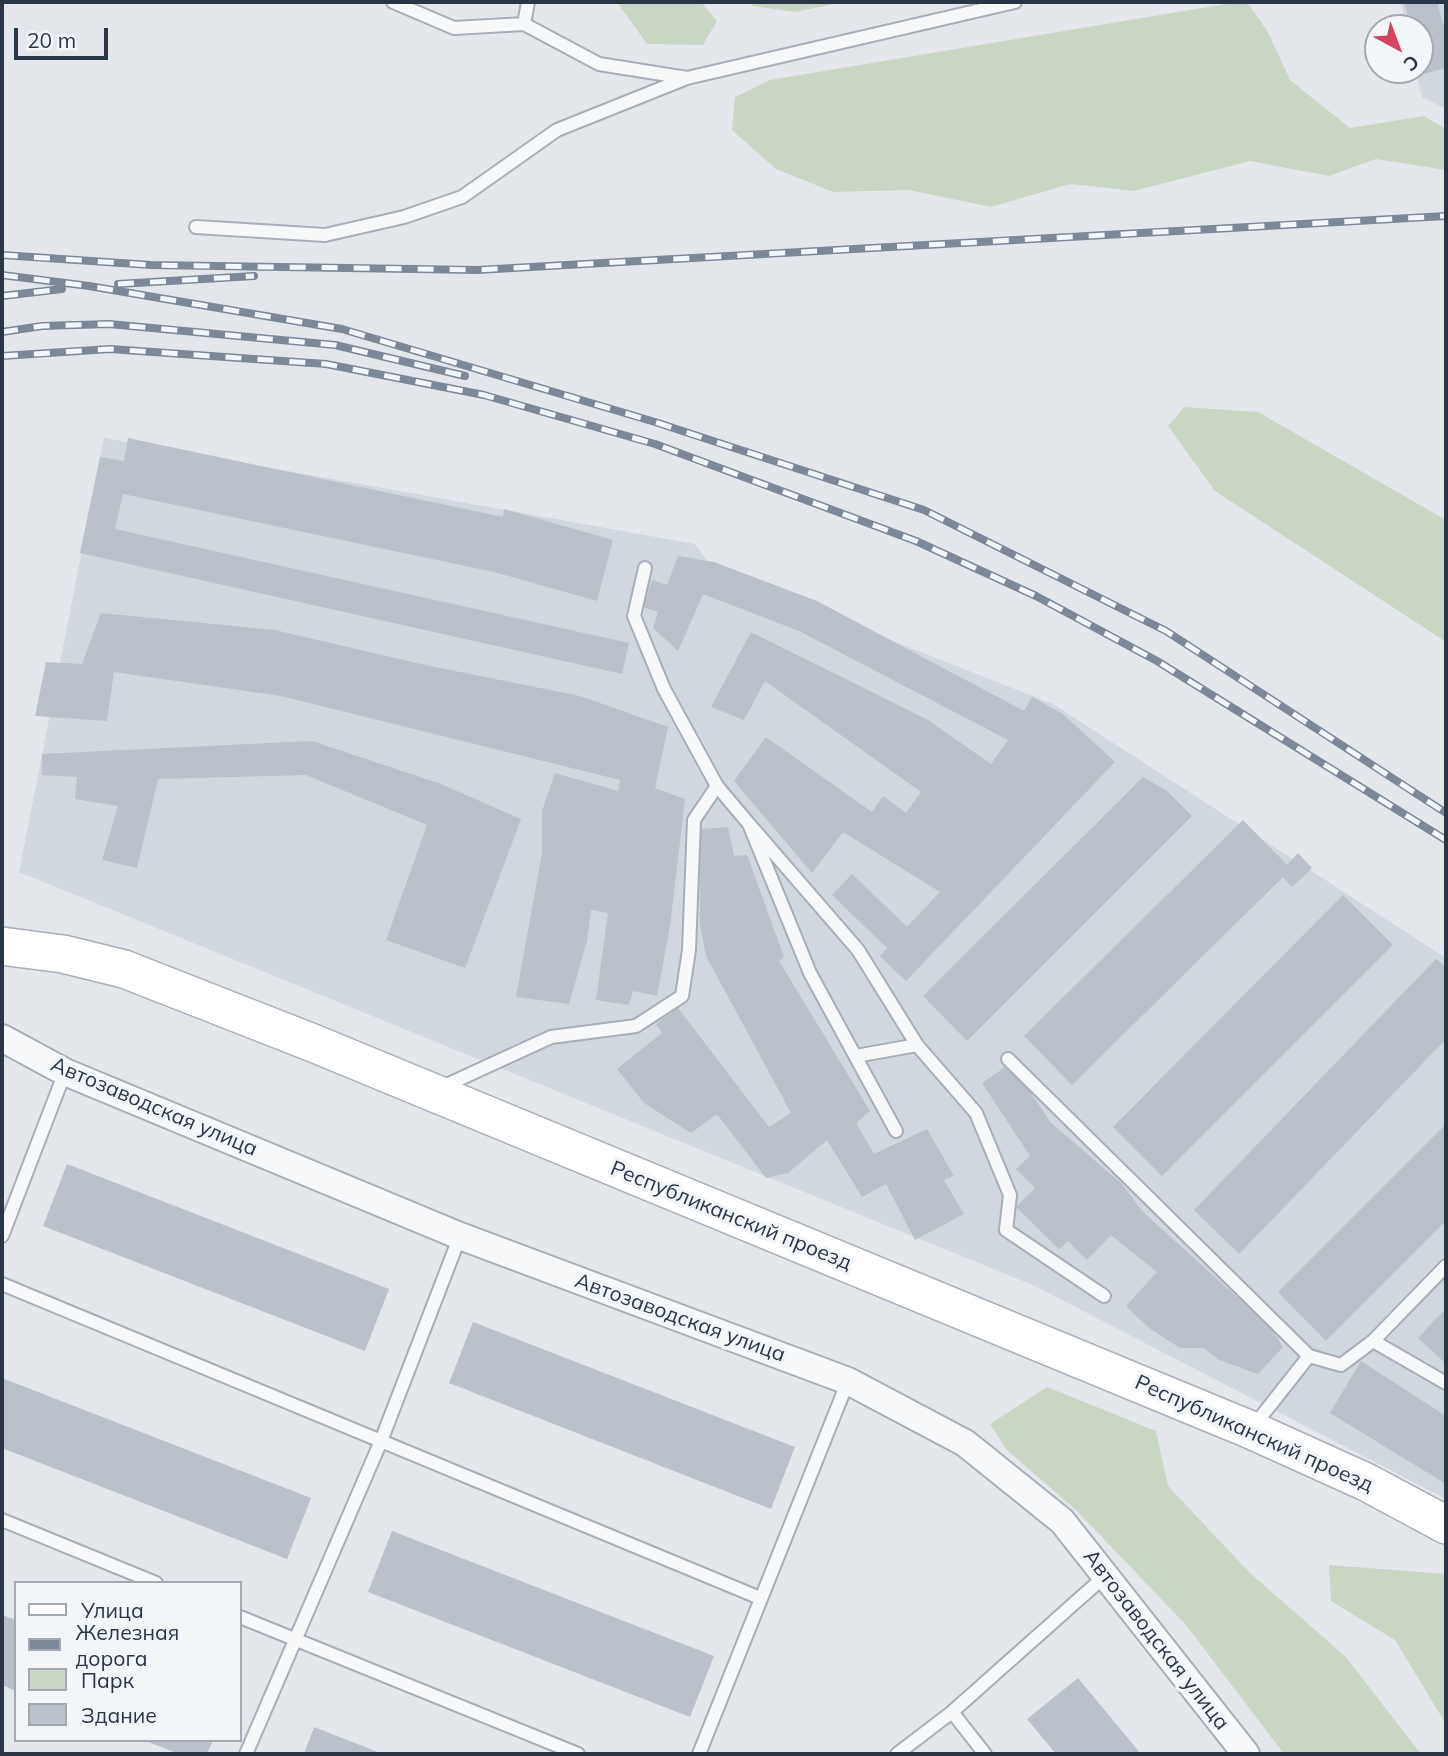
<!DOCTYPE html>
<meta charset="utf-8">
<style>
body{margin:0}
#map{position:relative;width:1448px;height:1756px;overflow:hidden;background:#e3e7ec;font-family:Mulish,sans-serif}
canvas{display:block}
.frame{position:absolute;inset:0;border:4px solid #2a3646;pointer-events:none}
.legend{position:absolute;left:14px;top:1581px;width:228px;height:161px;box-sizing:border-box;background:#f3f6f9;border:2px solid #a3a9b1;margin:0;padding:9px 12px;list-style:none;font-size:21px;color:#2a3646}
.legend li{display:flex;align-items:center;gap:14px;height:35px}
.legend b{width:35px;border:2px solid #a3a9b1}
.north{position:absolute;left:1364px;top:14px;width:70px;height:70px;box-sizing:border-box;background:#f3f6f9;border:2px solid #a3a9b1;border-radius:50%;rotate:139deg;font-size:19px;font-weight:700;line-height:28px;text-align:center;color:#2a3646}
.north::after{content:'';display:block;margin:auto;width:24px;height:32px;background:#d64362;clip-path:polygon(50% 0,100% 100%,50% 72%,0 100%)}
.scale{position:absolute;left:14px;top:28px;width:94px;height:32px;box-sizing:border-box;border:4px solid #2a3646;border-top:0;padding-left:9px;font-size:21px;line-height:24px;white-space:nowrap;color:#2a3646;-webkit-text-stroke:5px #f3f6f9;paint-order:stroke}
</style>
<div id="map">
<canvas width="1448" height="1756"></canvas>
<div class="frame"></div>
<ul class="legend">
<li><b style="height:9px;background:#fff"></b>Улица</li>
<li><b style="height:9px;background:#7c8897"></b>Железная дорога</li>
<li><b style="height:19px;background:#cad6c4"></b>Парк</li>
<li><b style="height:19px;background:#bac1ca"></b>Здание</li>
</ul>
<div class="north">С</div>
<div class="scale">20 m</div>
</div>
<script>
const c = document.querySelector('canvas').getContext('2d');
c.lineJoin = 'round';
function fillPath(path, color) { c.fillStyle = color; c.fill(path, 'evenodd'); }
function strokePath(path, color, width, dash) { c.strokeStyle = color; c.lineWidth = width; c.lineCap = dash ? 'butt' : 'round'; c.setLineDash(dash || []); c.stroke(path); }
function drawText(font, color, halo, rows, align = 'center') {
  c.font = font + ' Mulish,sans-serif'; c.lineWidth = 7; c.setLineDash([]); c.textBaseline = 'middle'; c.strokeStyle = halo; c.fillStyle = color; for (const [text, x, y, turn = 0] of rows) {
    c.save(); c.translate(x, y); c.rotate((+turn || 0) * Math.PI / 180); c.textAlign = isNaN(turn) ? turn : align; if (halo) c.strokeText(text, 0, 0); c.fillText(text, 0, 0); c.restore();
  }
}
fillPath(new Path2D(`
 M1401,2H1446V109L1422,97L1416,70H1420V28H1406Z
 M104,438L695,544L713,570L1053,704L1446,958V1499L1035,1286L19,872Z`), '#d1d7de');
fillPath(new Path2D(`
 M617,2H701L717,21L703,45L647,44Z
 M750,2H844L795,12L752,6Z
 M1238,2H1247L1268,32L1290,80L1350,128L1424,116L1446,129V170L1376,159L1329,176L1250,161L1134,191L1070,184L991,207L909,190L833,192L776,169L732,130L735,97L770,80Z
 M1184,407L1258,412L1446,520V642L1215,491L1168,426Z
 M1047,1387L1156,1431L1168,1486L1251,1574L1346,1657L1421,1754H1284L1186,1625L1078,1512L1006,1449L990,1424Z
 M1329,1565L1446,1574V1724L1395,1640L1331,1601Z`), '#cad6c4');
fillPath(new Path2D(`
 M1404,2H1437L1446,34V68L1424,74L1420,59V28H1411Z
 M128,438L503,517L504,509L613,540L597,601L494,572L123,494L115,529L629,643L622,674L80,553L100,457L124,461Z
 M678,556L714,562L817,601L1024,711L1032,697L1063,714L1115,762L906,981L880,956L887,948L832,895L852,874L907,927L940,892L843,832L812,873L734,781L766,737L872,812L883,796L906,813L921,792L765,681L744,720L711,707L751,632L928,720L991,764L1008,740L799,631L703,594L678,651L653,628L658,612L643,607L652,580L667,585Z
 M101,613L275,630L425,665L580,696L668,727L655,788L685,799L670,926L657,996L633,991L629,1005L596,1000L608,913L591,910L587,941L569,1004L516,997L542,853V811L555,773L618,791L620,780L281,696L114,672L107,721L35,716L46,662L82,664Z
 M312,741L441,784L521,819L465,968L386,940L427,825L306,775L158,779L137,868L102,860L118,806L75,799L77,777L42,775V754Z
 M1143,777L1167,791L1192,816L967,1041L923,996Z
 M1243,820L1287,865L1298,853L1312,868L1292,887L1283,877L1072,1085L1024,1036Z
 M728,827L734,856L747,855L784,957L779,961L870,1111L856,1123L874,1154L927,1129L954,1176L944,1180L964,1214L915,1240L886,1184L862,1197L827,1140L788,1173L766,1178L717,1114L691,1133L644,1103L617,1069L662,1033L656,1024L678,1008L769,1127L791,1113L706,956L700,925V829Z
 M1343,895L1393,945L1162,1176L1113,1127Z
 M1436,959L1446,967V1039L1239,1254L1194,1210Z
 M1011,1063L1051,1123L1121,1183L1143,1212L1270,1327L1283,1347L1258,1374L1219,1360L1204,1348H1180L1149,1328L1126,1306L1157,1272L1111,1235L1087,1260L1068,1241L1059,1249L1016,1207L1035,1188L1016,1169L1030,1156L982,1083Z
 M1446,1124V1221L1326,1341L1278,1292Z
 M67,1164L389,1289L365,1351L43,1226Z
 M1446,1308V1362L1445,1363L1418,1338Z
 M473,1322L795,1447L771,1509L449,1383Z
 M1361,1361L1446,1416V1484L1330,1413Z
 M2,1378L311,1498L287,1559L2,1448Z
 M392,1531L714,1656L690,1717L368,1592Z
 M2,1615L16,1620V1691L2,1685Z
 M1078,1678L1141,1754H1056L1027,1719Z
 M314,1727L383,1754H304Z
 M143,1740H213L207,1754H179Z`), '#bac1ca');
const lane = new Path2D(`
 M393,2L454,28L524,24
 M528,2L524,24L599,64L687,78L1015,2
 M196,227L325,235L404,217L462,197L557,130L687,78
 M717,786L749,824L810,973L896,1131
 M749,824L858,950L917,1045L976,1113L1010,1195L1006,1230L1104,1296
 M856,1056L917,1045
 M1008,1059L1309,1356L1253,1427
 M440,1088L551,1037L636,1026L682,996L689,950L694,820L717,786L664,689L634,616L645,568
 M2,1236L65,1072
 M2,1284L760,1598
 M1373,1341L1446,1266
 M1309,1356L1341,1365L1373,1341L1446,1383
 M2,1520L156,1583
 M240,1617L578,1754
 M952,1712L985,1754
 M246,1754L381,1441L460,1236
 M699,1754L848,1381
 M897,1754L952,1712L1105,1576`);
const street = new Path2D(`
 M2,1038L65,1072L460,1236L848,1381L965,1443L1062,1521L1246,1754`);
const secondary = new Path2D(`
 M2,946L63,954L124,969L313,1043L1251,1430L1366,1482L1446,1525`);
strokePath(lane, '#a8aeb7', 16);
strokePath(street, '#a8aeb7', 30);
strokePath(secondary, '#a8aeb7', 40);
strokePath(lane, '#f7f8fa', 12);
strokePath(street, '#f7f8fa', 26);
strokePath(secondary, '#fff', 37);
const rail = new Path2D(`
 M2,255L151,265L477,270L1446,216
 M2,275L89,286L342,329L655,422L924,510L1166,631L1446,813
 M118,284L254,276
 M2,296L62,289
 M2,332L42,326L109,324L335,345L465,376
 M2,356L110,349L326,364L484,395L655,444L916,541L1036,596L1157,661L1446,840`);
strokePath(rail, '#7c8897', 8);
strokePath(rail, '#f3f6f9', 5, [16]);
drawText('21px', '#2a3646', '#f3f6f9', [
 ["Автозаводская улица",154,1107,23],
 ["Республиканский проезд",731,1216,22],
 ["Автозаводская улица",680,1318,20],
 ["Республиканский проезд",1254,1434,24],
 ["Автозаводская улица",1156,1640,52]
]);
</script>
